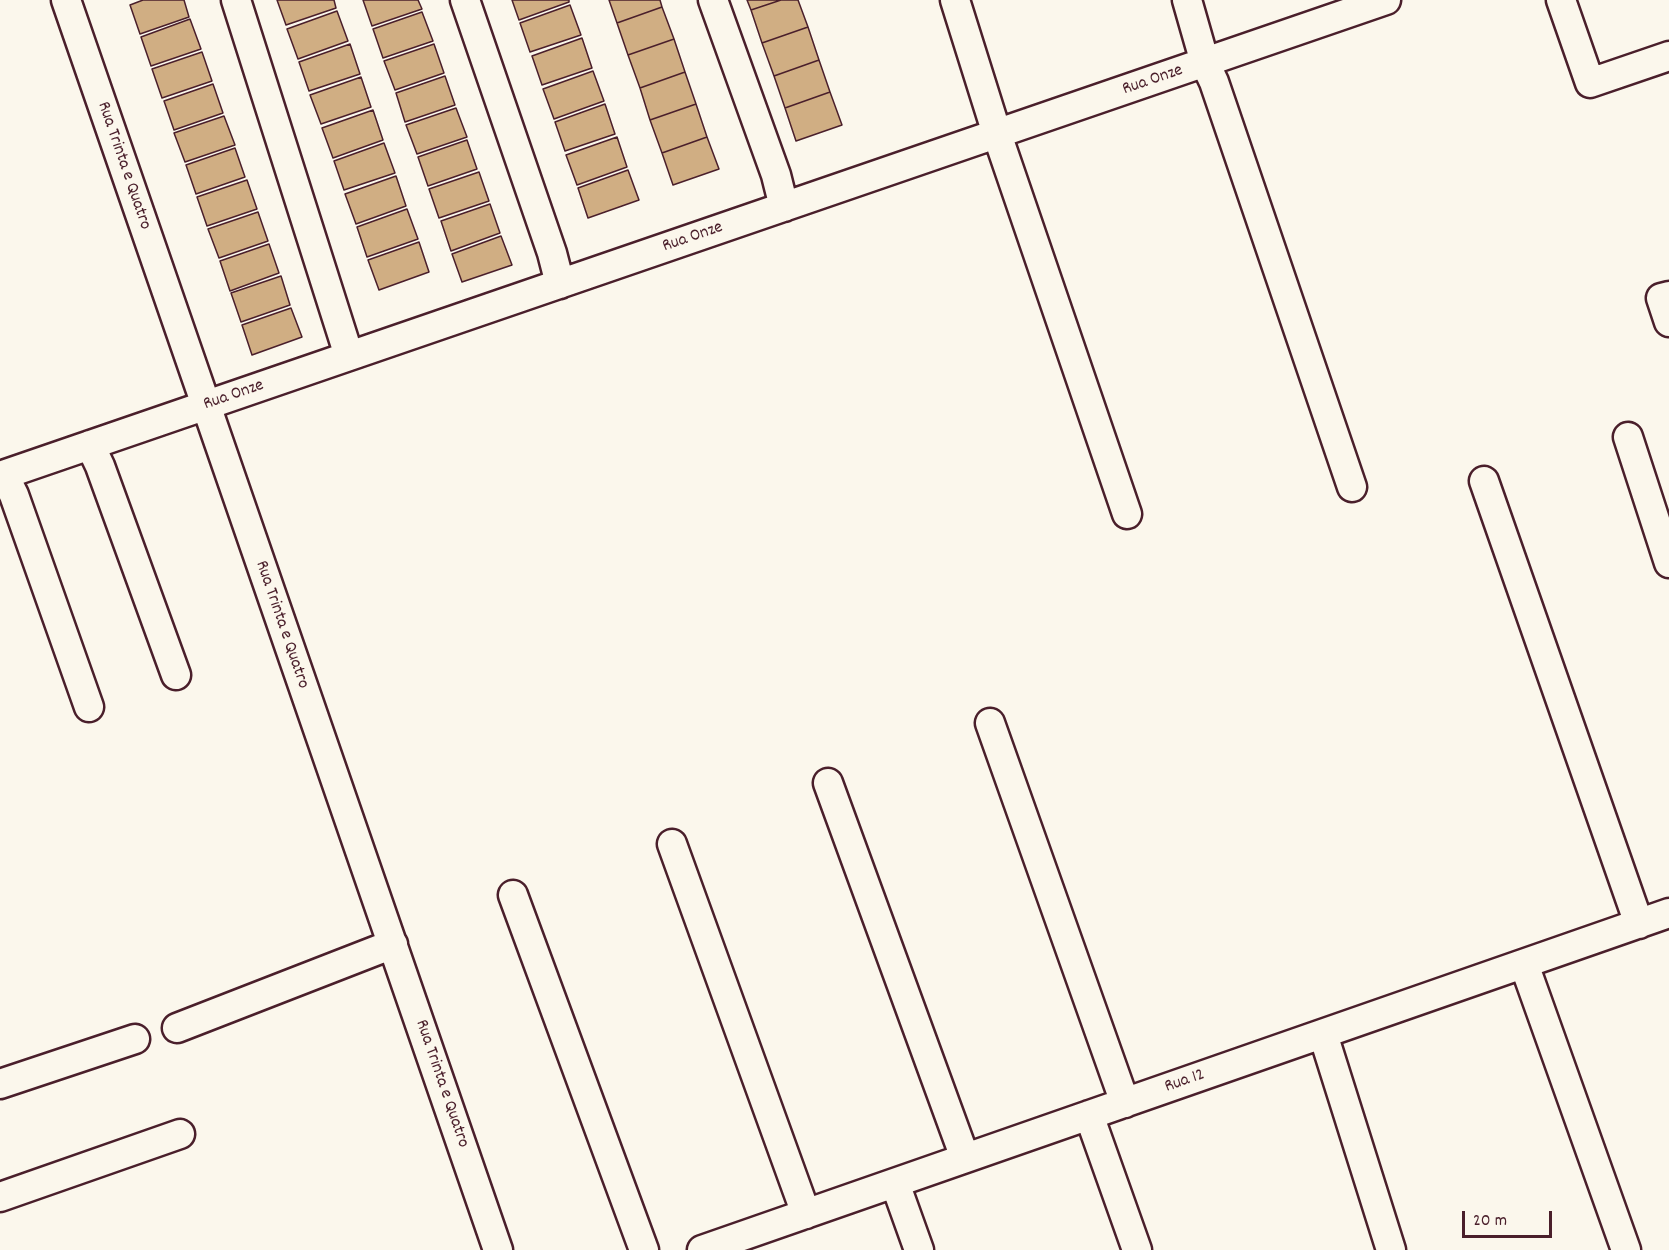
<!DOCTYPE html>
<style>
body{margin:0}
#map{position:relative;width:1669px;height:1250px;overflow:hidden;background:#fbf7ec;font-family:Dekko,sans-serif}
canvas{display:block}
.scale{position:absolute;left:1462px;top:1211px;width:90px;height:27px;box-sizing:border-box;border:3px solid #4a1f2b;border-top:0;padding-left:8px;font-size:18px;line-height:21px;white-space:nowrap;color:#4a1f2b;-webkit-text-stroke:4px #fbf7ec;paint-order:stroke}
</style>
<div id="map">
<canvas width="1669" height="1250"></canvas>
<div class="scale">20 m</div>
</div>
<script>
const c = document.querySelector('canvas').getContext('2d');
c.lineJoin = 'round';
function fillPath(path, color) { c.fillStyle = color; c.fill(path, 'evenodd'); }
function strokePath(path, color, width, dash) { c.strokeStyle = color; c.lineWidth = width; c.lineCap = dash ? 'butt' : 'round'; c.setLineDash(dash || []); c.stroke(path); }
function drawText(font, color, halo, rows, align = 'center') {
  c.font = font + ' Dekko,sans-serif'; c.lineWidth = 6; c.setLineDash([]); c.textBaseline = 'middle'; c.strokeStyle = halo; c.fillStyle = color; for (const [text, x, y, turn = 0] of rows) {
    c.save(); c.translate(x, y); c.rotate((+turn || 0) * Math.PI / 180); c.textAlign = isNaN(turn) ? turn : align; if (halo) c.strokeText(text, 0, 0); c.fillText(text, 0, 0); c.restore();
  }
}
const building = new Path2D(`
 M143,0H184L189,17L140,34L130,5Z
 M277,0H334L336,8L286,25Z
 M363,0H418L422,9L372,26Z
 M512,0H569V2L519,20Z
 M609,0H660L662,7L617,23Z
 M747,0H781L751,10Z
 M781,0H798L808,27L762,43L751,10Z
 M570,5L581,35L530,52L520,23Z
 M662,7L674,39L628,55L617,23Z
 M337,11L348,41L298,59L287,29Z
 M422,12L433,41L383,58L373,29Z
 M190,19L201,49L151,66L141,37Z
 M808,27L819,60L774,76L762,43Z
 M582,38L592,68L542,85L532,56Z
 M674,39L685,72L640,88L628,55Z
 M350,44L360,74L309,91L299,62Z
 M434,44L444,73L395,90L384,61Z
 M202,52L212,81L162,98L152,69Z
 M819,60L830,92L785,108L774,76Z
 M593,71L604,101L554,119L543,89Z
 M685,72L696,104L650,120L640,88Z
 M445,76L455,105L405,122L396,93Z
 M361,77L371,107L321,124L310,95Z
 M213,84L223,113L174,130L164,101Z
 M830,92L842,125L796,141L785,108Z
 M605,104L615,134L565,151L555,122Z
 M696,104L707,137L662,153L650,120Z
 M456,108L467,137L417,154L406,125Z
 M373,110L383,140L333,158L322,128Z
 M224,116L235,145L185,162L174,133Z
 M617,137L627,167L577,185L566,155Z
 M707,137L719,169L673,185L662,153Z
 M467,140L477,169L428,186L418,157Z
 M384,143L395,173L344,190L334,161Z
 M235,148L245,177L196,194L186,165Z
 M628,170L639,200L588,218L578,188Z
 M479,172L489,201L439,218L429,189Z
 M396,176L406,206L356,224L345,194Z
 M247,180L257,209L207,226L197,197Z
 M490,204L500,233L451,251L441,221Z
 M407,209L418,239L367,257L357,227Z
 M258,212L268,241L219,258L208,229Z
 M501,236L512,265L462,282L452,254Z
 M419,242L429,272L379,290L368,260Z
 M269,244L279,273L230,291L220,261Z
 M281,276L290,305L241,322L231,293Z
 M291,308L302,337L252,355L242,325Z`);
fillPath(building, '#d0ae83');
strokePath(building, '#4a1f2b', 1.5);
const minor = new Path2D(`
 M66,0L498,1250
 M236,0L349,356
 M465,0L552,253L560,284
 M713,0L776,175L784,207
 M955,0L997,134L1127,514
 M1187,0L1205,63L1214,82L1352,487
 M1561,0L1590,83L1669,56
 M1669,296L1661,298L1669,322
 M1628,437L1669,563
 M90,445L100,466L176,675
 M4,475L14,495L89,707
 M0,476L1386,0
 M1484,481L1639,924
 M990,723L1125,1103
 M828,783L965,1158
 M672,844L806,1214
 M513,895L644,1250
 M1524,964L1626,1250
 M177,1028L393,944
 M1323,1034L1391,1250
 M0,1084L135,1039
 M1089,1115L1137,1250
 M895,1183L919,1250
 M0,1197L180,1134
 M702,1250L1669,913`);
strokePath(minor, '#4a1f2b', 33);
strokePath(minor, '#fbf7ec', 28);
drawText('18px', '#4a1f2b', '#fbf7ec', [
 ["Rua Onze",1153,81,-19],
 ["Rua Trinta e Quatro",123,166,71],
 ["Rua Onze",693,238,-19],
 ["Rua Onze",234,396,-19],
 ["Rua Trinta e Quatro",281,625,71],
 ["Rua 12",1185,1082,-19],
 ["Rua Trinta e Quatro",441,1084,71]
]);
</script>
